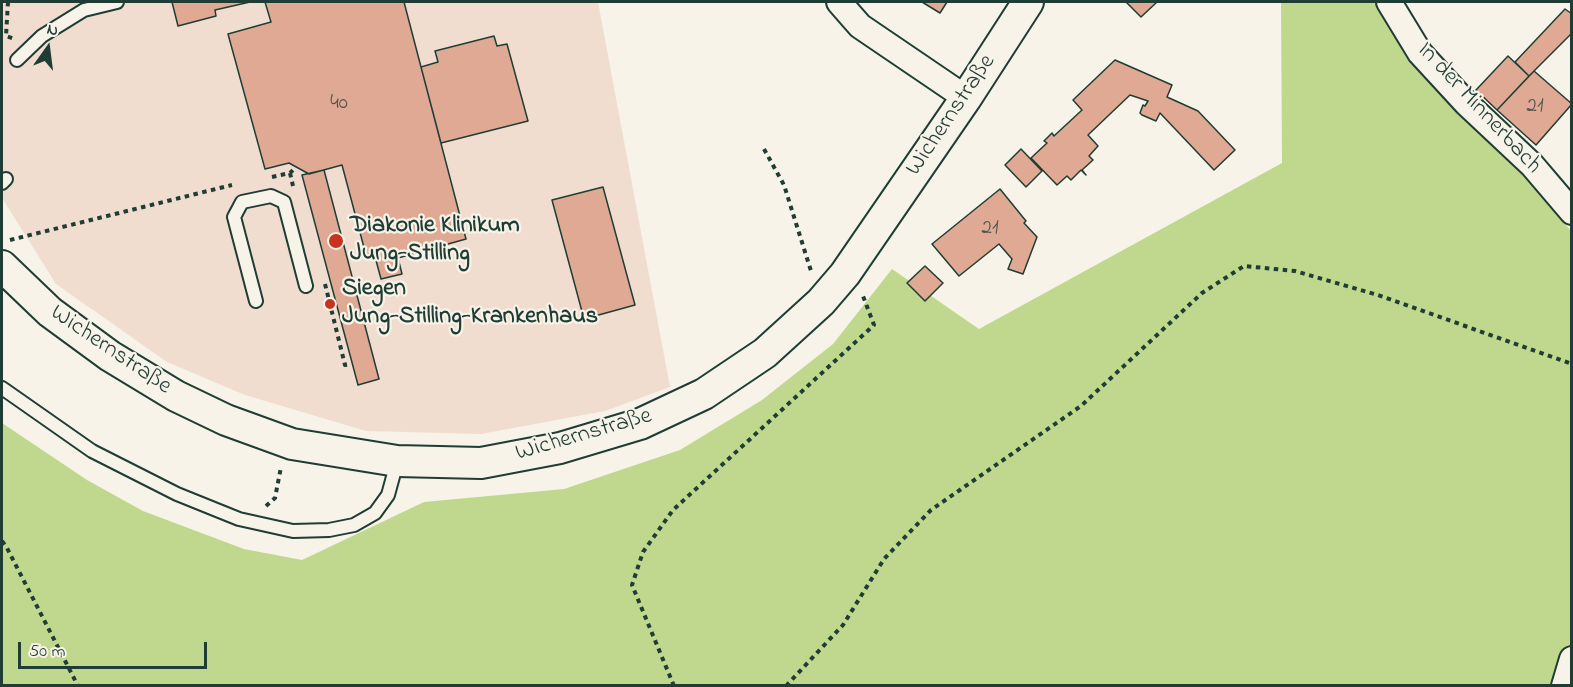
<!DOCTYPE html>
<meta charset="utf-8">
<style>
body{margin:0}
#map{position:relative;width:1573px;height:687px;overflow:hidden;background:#f7f3e8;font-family:"Indie Flower",sans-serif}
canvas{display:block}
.frame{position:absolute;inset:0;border:3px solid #1f3d34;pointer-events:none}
.north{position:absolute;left:18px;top:18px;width:60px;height:60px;-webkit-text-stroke:4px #f7f3e8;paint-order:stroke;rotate:14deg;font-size:16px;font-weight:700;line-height:24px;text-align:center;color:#1f3d34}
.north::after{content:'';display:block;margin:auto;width:21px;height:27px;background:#1f3d34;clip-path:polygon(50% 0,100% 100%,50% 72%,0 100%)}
.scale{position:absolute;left:18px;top:642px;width:189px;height:27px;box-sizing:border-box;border:3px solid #1f3d34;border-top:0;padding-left:8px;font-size:18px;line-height:21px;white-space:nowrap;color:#1f3d34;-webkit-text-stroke:4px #f7f3e8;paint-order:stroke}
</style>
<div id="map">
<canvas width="1573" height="687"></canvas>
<div class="frame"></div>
<div class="north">N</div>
<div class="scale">50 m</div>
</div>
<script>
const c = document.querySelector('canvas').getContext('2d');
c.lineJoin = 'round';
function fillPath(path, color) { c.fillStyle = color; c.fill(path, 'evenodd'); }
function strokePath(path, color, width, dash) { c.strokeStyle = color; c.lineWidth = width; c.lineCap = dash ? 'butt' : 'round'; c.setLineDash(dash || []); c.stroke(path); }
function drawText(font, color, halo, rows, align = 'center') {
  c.font = font + ' "Indie Flower",sans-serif'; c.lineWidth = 4.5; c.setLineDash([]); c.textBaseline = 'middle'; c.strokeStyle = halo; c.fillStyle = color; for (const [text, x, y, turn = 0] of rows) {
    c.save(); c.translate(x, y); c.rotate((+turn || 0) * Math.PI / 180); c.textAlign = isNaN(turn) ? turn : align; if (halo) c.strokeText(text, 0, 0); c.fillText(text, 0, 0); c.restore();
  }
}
fillPath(new Path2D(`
 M2,2H598L670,387L605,411L481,434L366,431L245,395L167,362L56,284L2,198Z`), '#f0ddcf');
fillPath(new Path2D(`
 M1281,2H1390L1472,115L1571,231V685H2V423L87,480L143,511L244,549L302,560L424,502L564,489L680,450L762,400L833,344L892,269L979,329L1282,163Z`), '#c0d88e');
const building = new Path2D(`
 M172,2H250L215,10L216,16L178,26Z
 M265,2H404L466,239L398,258L402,274L381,279L374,253L366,255L342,165L309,174L289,163L265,169L228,34L271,22Z
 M922,2H947L940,13Z
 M1126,2H1157L1141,17Z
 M1565,9L1572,14V33L1529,76L1515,62Z
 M494,36L497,46L507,44L528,121L441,143L421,67L438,62L435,51Z
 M1508,56L1529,76L1497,110L1476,90Z
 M1115,60L1172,85L1167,97L1198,111L1235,150L1214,170L1160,113L1156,121L1142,115L1140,113L1143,105L1145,106L1148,101L1130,95L1088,135L1098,146L1089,156L1093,160L1082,170L1086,175L1081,170L1071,180L1067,176L1057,185L1031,158L1047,143L1044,141L1052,133L1054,136L1082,110L1073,100Z
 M1534,71L1572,104L1536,145L1497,110Z
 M1021,149L1042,171L1026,187L1005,165Z
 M324,170L379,379L358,385L302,175Z
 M603,187L635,305L584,319L552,200Z
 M1000,189L1026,221L1024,223L1037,237L1023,274L1008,269L1012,259L999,244L959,276L932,244Z
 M925,266L943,283L925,301L907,283Z`);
fillPath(building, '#dfa994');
strokePath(building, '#1f3d34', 1.5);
const service = new Path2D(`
 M17,60L42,36L84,10L117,2
 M2,183L6,179
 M256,301L234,217L242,202L271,196L284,202L306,286
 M2,388L92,451L177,494L239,519L293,531L329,530L354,525L375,513L388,495L397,462`);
const minor = new Path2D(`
 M839,2L860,26L966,98
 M1389,2L1420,53L1466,103L1532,165L1572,212
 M1564,686L1572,659`);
const tertiary = new Path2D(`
 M2,266L50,312L110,356L176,396L226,420L292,444L397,461L481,463L560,448L640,424L704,394L765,353L821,302L845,274L966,98L1028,2`);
strokePath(service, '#1f3d34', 16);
strokePath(minor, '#1f3d34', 28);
strokePath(tertiary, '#1f3d34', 34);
strokePath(new Path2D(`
 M8,2L6,36L15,39
 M764,149L784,185L811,271
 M290,173L293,186
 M272,177L290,173L296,167
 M10,240L232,185
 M325,284L345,365L351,364
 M266,506L275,498L281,467
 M2,541L7,548L78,686
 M674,686L632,585L643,552L673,510L874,325L863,296
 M786,686L843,625L884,559L931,510L1081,406L1202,293L1244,266L1295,271L1378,295L1572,364`), '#1f3d34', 4, [4.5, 4.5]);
strokePath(service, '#f7f3e8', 12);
strokePath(minor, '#f7f3e8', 24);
strokePath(tertiary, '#f7f3e8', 30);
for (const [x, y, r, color] of [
 [336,241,8,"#c8321e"],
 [330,304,6,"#c8321e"]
]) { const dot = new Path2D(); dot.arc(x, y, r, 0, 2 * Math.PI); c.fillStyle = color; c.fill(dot); strokePath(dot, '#f7f3e8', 2); }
drawText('21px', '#4f584c', null, [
 ["40",339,105],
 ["21",1535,108],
 ["21",990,230]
]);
drawText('24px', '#1f3d34', '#f7f3e8', [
 ["In der Minnerbach",1478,109,47],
 ["Wichernstraße",952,116,-56],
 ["Wichernstraße",110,351,34],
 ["Wichernstraße",584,436,-16]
]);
drawText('bold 24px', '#1f3d34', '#f7f3e8', [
 ["Diakonie Klinikum",350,227],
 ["Jung-Stilling",350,255],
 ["Siegen",342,290],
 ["Jung-Stilling-Krankenhaus",342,318]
], 'left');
</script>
